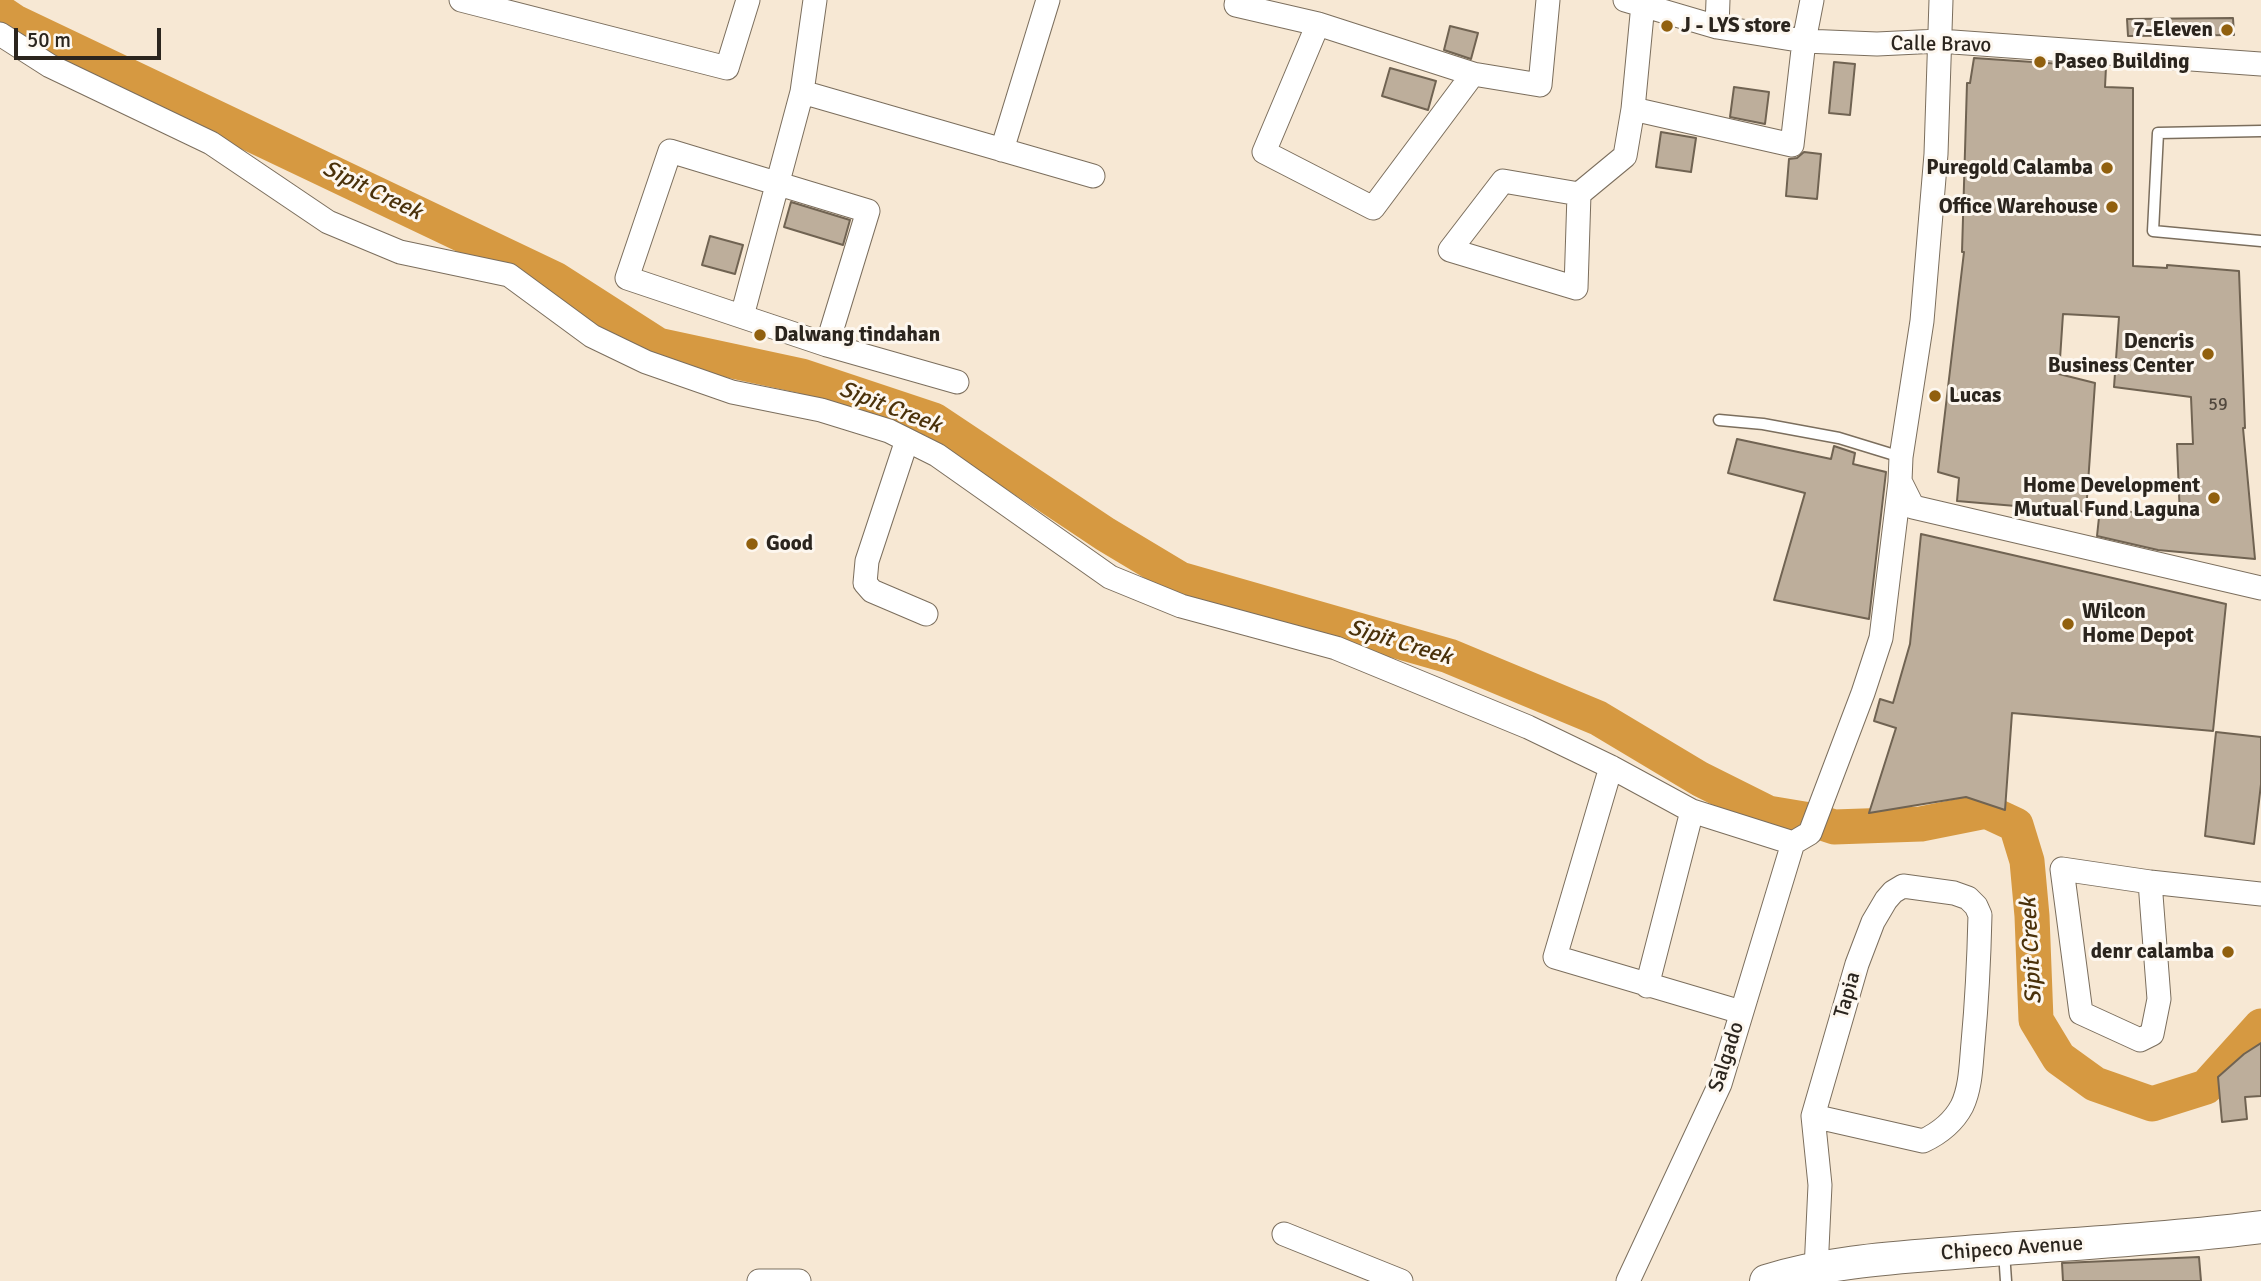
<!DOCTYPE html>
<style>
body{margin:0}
#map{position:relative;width:2261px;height:1281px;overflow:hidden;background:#f7e8d4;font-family:Signika,sans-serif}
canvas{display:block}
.scale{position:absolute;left:14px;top:28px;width:147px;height:32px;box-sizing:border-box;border:4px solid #2b251e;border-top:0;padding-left:9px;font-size:21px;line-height:24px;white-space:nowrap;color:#2b251e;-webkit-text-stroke:5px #fdf7ef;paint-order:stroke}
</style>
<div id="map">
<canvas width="2261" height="1281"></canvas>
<div class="scale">50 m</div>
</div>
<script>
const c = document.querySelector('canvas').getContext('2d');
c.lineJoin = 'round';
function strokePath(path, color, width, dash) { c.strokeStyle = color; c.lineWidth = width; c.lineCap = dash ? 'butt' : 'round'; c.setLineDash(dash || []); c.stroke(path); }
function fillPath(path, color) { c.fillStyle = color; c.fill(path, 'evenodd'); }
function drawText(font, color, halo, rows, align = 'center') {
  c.font = font + ' Signika,sans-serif'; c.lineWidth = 6; c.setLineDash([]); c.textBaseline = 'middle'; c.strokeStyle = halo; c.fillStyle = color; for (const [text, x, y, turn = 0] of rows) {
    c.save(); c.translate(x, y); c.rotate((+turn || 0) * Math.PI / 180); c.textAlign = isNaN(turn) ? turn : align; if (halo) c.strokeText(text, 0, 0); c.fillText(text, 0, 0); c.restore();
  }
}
strokePath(new Path2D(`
 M0,12L15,22L555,279L658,345L802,376L934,420L1105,534L1180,579L1449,656L1598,718L1700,779L1768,813L1816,821L1834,827L1921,824L1986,811L2016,825L2027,861L2032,916L2036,1020L2059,1058L2095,1084L2152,1104L2206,1087L2261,1026`), '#d69941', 35);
const building = new Path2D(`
 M2233,18L2234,35L2128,36L2127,19Z
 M1450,26L1478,33L1471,59L1444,50Z
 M1974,58L2106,67L2105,87L2133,88V266L2167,268V265L2239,271L2245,428H2243L2255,559L2158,550L2097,536L2100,508L2180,518L2177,444H2193L2191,397L2114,387L2119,317L2063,314L2059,374L2095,383L2086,512L1957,501L1959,478L1938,472L1964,252H1962L1967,83H1970Z
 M1834,62L1855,64L1850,115L1829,113Z
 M1390,68L1436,81L1428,110L1382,96Z
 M1734,87L1769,92L1765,124L1730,117Z
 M1661,132L1696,138L1691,172L1656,167Z
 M1804,152L1821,154L1817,199L1786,196L1789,159L1797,158Z
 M791,202L850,220L843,245L784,227Z
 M710,236L743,245L735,274L702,265Z
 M1737,439L1831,459L1834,446L1855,453L1853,464L1886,472L1869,619L1774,600L1805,493L1728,473Z
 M1921,534L2226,604L2213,731L2012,713L2005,810L1966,797L1869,813L1896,728L1874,721L1880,699L1893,703L1910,644Z
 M2216,732L2261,737V784L2254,844L2205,836Z
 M2261,1043V1096L2245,1097L2247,1119L2222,1122L2218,1077L2244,1054Z
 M2199,1257L2201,1281H2063L2062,1263Z`);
fillPath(building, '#bdae9b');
strokePath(building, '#706352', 2);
const lane = new Path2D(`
 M2261,131L2158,133L2153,231L2261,241
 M1719,420L1763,424L1839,438L1901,457
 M2004,1252L2006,1281`);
const street = new Path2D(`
 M461,0L727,68L748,0
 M1237,0L1236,5L1318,24L1473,74L1540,85L1548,0
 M1625,0L1717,27L1804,41L1877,44L1939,41L2261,64
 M1941,0L1936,154L1922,321L1901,457L1900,481L1913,507L2261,588
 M1318,24L1264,152L1373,208L1473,74
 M1717,27L1718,0
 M0,34L50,66L211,143L328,222L400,252L509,275L592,336L646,362L732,392L821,410L889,431L937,455L1110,577L1181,606L1336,648L1528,727L1611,767L1692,811L1793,843
 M802,92L815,0
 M1633,109L1792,145L1804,41L1812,0
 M1002,150L1048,0
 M1579,194L1503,181L1450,250L1576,288L1579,194L1625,156L1633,109L1643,4
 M742,316L802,92L1093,176
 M827,345L868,211L670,151L627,278L827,345L957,382
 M907,440L867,561L865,583L872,591L926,614
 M1611,767L1555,957L1741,1012
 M2150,882L2159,999L2152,1034L2140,1040L2081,1013L2062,869L2150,882L2261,894
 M1647,986L1692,811
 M1813,1116L1923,1141C1940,1133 1953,1123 1962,1106C1971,1087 1971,1064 1973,1043C1977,1000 1979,958 1980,915L1976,906L1968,898L1954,893L1903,886L1893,892L1886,900L1873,922L1857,964L1813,1116L1820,1185L1816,1270
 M1284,1234L1401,1281
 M759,1281H799
 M1628,1281L1720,1084L1793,843L1810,833L1863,693L1881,638L1900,482`);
const secondary = new Path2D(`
 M1766,1281C1826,1262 1891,1258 1954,1253C2057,1244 2159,1240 2261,1227`);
strokePath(lane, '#7b6e5d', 13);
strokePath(street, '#7b6e5d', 25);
strokePath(secondary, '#7b6e5d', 34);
strokePath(lane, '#fff', 10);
strokePath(street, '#fff', 23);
strokePath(secondary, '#fff', 32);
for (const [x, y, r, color] of [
 [1667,26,7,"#91600e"],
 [2227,30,7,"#91600e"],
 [2040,62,7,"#91600e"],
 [2107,168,7,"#91600e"],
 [2112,207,7,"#91600e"],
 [760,335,7,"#91600e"],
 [2208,354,7,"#91600e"],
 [1935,396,7,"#91600e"],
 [2214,498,7,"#91600e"],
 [752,544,7,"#91600e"],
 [2068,624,7,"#91600e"],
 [2228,952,7,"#91600e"]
]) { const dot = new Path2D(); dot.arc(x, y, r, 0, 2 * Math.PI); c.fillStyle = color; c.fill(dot); strokePath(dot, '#fdf7ef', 2.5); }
drawText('18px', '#50473d', null, [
 ["59",2218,405]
]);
drawText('bold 21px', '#2b251e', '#fdf7ef', [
 ["J - LYS store",1681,26],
 ["7-Eleven",2213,30,"right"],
 ["Paseo Building",2054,62],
 ["Puregold Calamba",2093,168,"right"],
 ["Office Warehouse",2098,207,"right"],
 ["Dalwang tindahan",774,335],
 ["Dencris",2194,342,"right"],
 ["Business Center",2194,366,"right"],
 ["Lucas",1949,396],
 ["Home Development",2200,486,"right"],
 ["Mutual Fund Laguna",2200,510,"right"],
 ["Good",766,544],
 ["Wilcon",2082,612],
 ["Home Depot",2082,636],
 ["denr calamba",2214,952,"right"]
], 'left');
drawText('21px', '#2b251e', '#fdf7ef', [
 ["Calle Bravo",1941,45,1],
 ["Tapia",1848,995,-74],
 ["Salgado",1727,1057,-72],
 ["Chipeco Avenue",2012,1249,-4]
]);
drawText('italic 23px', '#4a310a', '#fdf7ef', [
 ["Sipit Creek",372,191,26],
 ["Sipit Creek",890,408,21],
 ["Sipit Creek",1400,643,17],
 ["Sipit Creek",2032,951,-93]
]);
</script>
